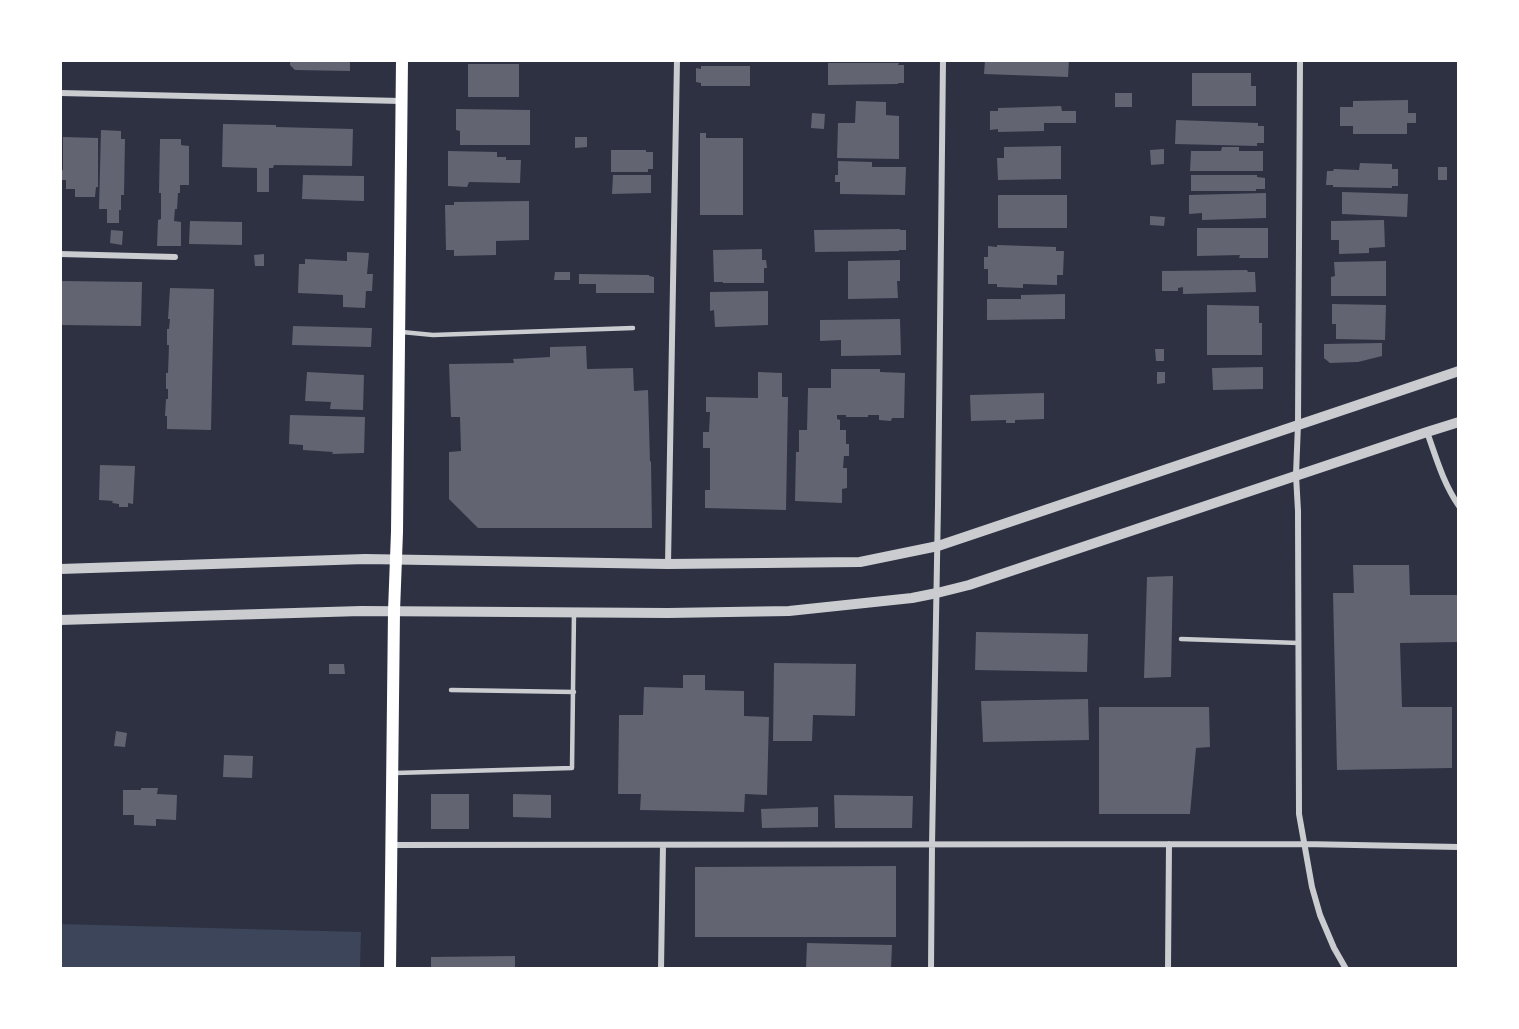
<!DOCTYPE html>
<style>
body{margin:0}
#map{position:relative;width:1519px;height:1029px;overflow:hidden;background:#2d3142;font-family:Inter,sans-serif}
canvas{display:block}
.frame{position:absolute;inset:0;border:62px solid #fff;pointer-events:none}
</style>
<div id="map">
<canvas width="1519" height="1029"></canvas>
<div class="frame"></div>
</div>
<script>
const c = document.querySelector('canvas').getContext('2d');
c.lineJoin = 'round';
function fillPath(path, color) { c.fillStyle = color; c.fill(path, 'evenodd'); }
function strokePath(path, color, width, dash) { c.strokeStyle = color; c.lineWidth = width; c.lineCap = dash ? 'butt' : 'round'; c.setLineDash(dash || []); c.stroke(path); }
fillPath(new Path2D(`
 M60,924L361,932L360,969H60Z`), '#3c4559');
fillPath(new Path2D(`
 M290,60H350V71L295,70L290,65Z
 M985,60H1069L1068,77L984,74Z
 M828,63H899L898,65H904V83H898V84L828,85Z
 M468,64H519V97H468Z
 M701,66H750V86H701V83L696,82V68L701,69Z
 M1192,73H1251V86H1256V106H1192Z
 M1115,93H1132V107H1115Z
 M1408,100V113H1416V123H1407V134H1353V126H1340V107H1353V101Z
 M856,101L886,102V115L899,116V159L837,158L838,123H855Z
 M1061,106L1062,111H1076V123H1044V131L998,132V129L990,130V111H998V108Z
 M456,109L530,110V145H460V131L456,130Z
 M812,113L825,114L824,129L811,128Z
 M1176,120L1258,123V126H1264V143H1257V146L1175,144Z
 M223,124L276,125V127L353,129L352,166L274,165L273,168H269V192H257V168L222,167Z
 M101,130L121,131V139H125L124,195H121V210H119V223H107V209H99Z
 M700,133H706V138H743V215H700Z
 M63,137L98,138V187H96L95,197H75V189H66V180H60V170H63Z
 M575,137H587V147L575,148Z
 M160,139H181V145L189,146V185H180V193H178L177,209H175L174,221L181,222V246H157L158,220L161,219V193H159Z
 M1061,146V179L998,180L997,158H1004V147Z
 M1222,147H1239V151H1263V171H1190L1191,151H1221Z
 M1164,149V164L1151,165L1150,150Z
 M611,150H646V152H653V169H648V172H611Z
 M448,151L497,152V157H506V160H521L520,183L469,182L467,187L448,186Z
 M838,161L872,162V167H906L905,195L840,194V182H835V175H838Z
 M1360,163L1392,164V169H1398V186H1392V188L1333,187V185H1326L1327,171H1333L1334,169L1359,170Z
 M1438,167H1447V180H1438Z
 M303,175L364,176V201L302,199Z
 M613,175H651V193L612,194Z
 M1191,175H1257V177L1265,178V189H1256V191H1191Z
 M1342,192L1408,194L1407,217L1342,214Z
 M1266,193V218L1202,220V213L1189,214V195Z
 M998,195H1067V228H998Z
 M529,201V240L496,241V255L454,256V250H446L445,205H454V202Z
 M1150,216L1165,217L1164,226L1150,225Z
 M1384,220L1385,247L1369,248V253L1339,254V240H1331V221Z
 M190,221L242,222V245L189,244Z
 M1197,228H1268V258H1239L1240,255L1197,256Z
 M900,229V230H906V250H899V251L815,252L814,230Z
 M111,230L123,231L122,245L110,243Z
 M997,245L1056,247V251H1064L1063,275H1057V285L1023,284V288L997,287V284H988V269H984V257H988V246L997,247Z
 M762,249V260H766L767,268H764V283H723V282H714L713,250Z
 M347,252L369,253L367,274H373L372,291H366L365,308L343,307V295L298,293L299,264H305V259L347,261Z
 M264,254V266H255L254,255Z
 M900,260V281H897L898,298L848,299V261Z
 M1386,261V296H1331V277L1335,276L1334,262Z
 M1247,270L1248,272H1255L1256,292L1183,294V287L1178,288V291H1162V271Z
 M555,272H570V280H554Z
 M579,274L649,275V276L654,277V293H596V284H579Z
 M60,281L142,282L141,326L60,325Z
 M170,288L214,289L211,430L167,429V416H165L166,399H168V389H166V373H168L169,345H167V329H169L170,319H168Z
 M768,291V325L715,327L714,310L710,311V292Z
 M1065,294V319L987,320V299H1021V295Z
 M1332,304L1386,305L1385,340L1336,339V324H1332Z
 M1207,305L1259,306V323H1262V355H1207Z
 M900,319L901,355L841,356V340L820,341V320Z
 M293,326L372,328L371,347L292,345Z
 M1382,343V356L1358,362L1330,363L1324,358V344Z
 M586,346L587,369L633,368L634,391L648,390L650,462L651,461L652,528H478L449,499V452L461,451L460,417H451L449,364L514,363L513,359L550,357V347Z
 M1155,349H1164V361H1156Z
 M1263,367V389L1213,390L1212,368Z
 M831,369H880V372L905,373L904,418H892L891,421L879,420V415H868V417H846V415H837V419L840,420V430H846V444H849V456H844L843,468H847V488L842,489V503L795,501L796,452H799V430H807L808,388H831Z
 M307,372L364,375L363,410L330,409L331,402L305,401Z
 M758,372L782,373V397H788L786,510L705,508V490H710V448H703V432H709L710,412H706V397L758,398Z
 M1157,372H1165V383L1157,384Z
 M1044,393V419L1015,420V423H1006V420L971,421L970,395Z
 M290,415L365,417L364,453L332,454L333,452L303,450V445L289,444Z
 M100,465L135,466L133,504L128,503V507H119V504L112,503L113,501L99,500Z
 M1353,565H1409L1410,595H1459V642L1400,643L1402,707H1452V768L1337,770L1333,593H1354Z
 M1173,576L1171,677L1144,678L1147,577Z
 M976,632L1088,634L1087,672L975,670Z
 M774,663L856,664L855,716L813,715L812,741H773Z
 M329,664H344L345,674H329Z
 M683,675H705V690L744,691V716L769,717L767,795L745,794L744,812L640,810L641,794H618L619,715H643L644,687L683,688Z
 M1088,699L1089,740L983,742L981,701Z
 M1099,707H1209L1210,747L1196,748L1190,814H1099Z
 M116,731L127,733L125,747L114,746Z
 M224,755L253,756L252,778L223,777Z
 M141,788H158L157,794L177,795L176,820L156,819V826L134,825V815H123V790H141Z
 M431,794H469V829H431Z
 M513,794L551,795V818L513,817Z
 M834,795L913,796L912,828H835Z
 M818,807V827L762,828L761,809Z
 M896,866V937H695V867Z
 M807,943L892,945L891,969L806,968Z
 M515,956V969H431V957Z`), '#626471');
strokePath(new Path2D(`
 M402,332L433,335L633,328
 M1181,639L1299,643
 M451,690L574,692
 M395,773L572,768L574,612`), '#caccd0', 4.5);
strokePath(new Path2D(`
 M1300,60L1298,424L1296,475L1298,511L1299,814L1312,887L1320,915L1334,948L1346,969
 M60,93L401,101
 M60,254L175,257
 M1427,432C1436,457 1443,483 1459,506
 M668,564L677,60
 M392,845L1303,844L1459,847
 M661,969L663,845
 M931,969L932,845L938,505L943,60
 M1168,969L1169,844`), '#caccd0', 6);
strokePath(new Path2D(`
 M60,569L365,559L668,564L860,562L938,546L1459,371
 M60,620L361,611L668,613L789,611L912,598L937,593L969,585L1427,432L1459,422`), '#caccd0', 10);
strokePath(new Path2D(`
 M390,969L394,611L397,532L402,60`), '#fff', 12);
</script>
